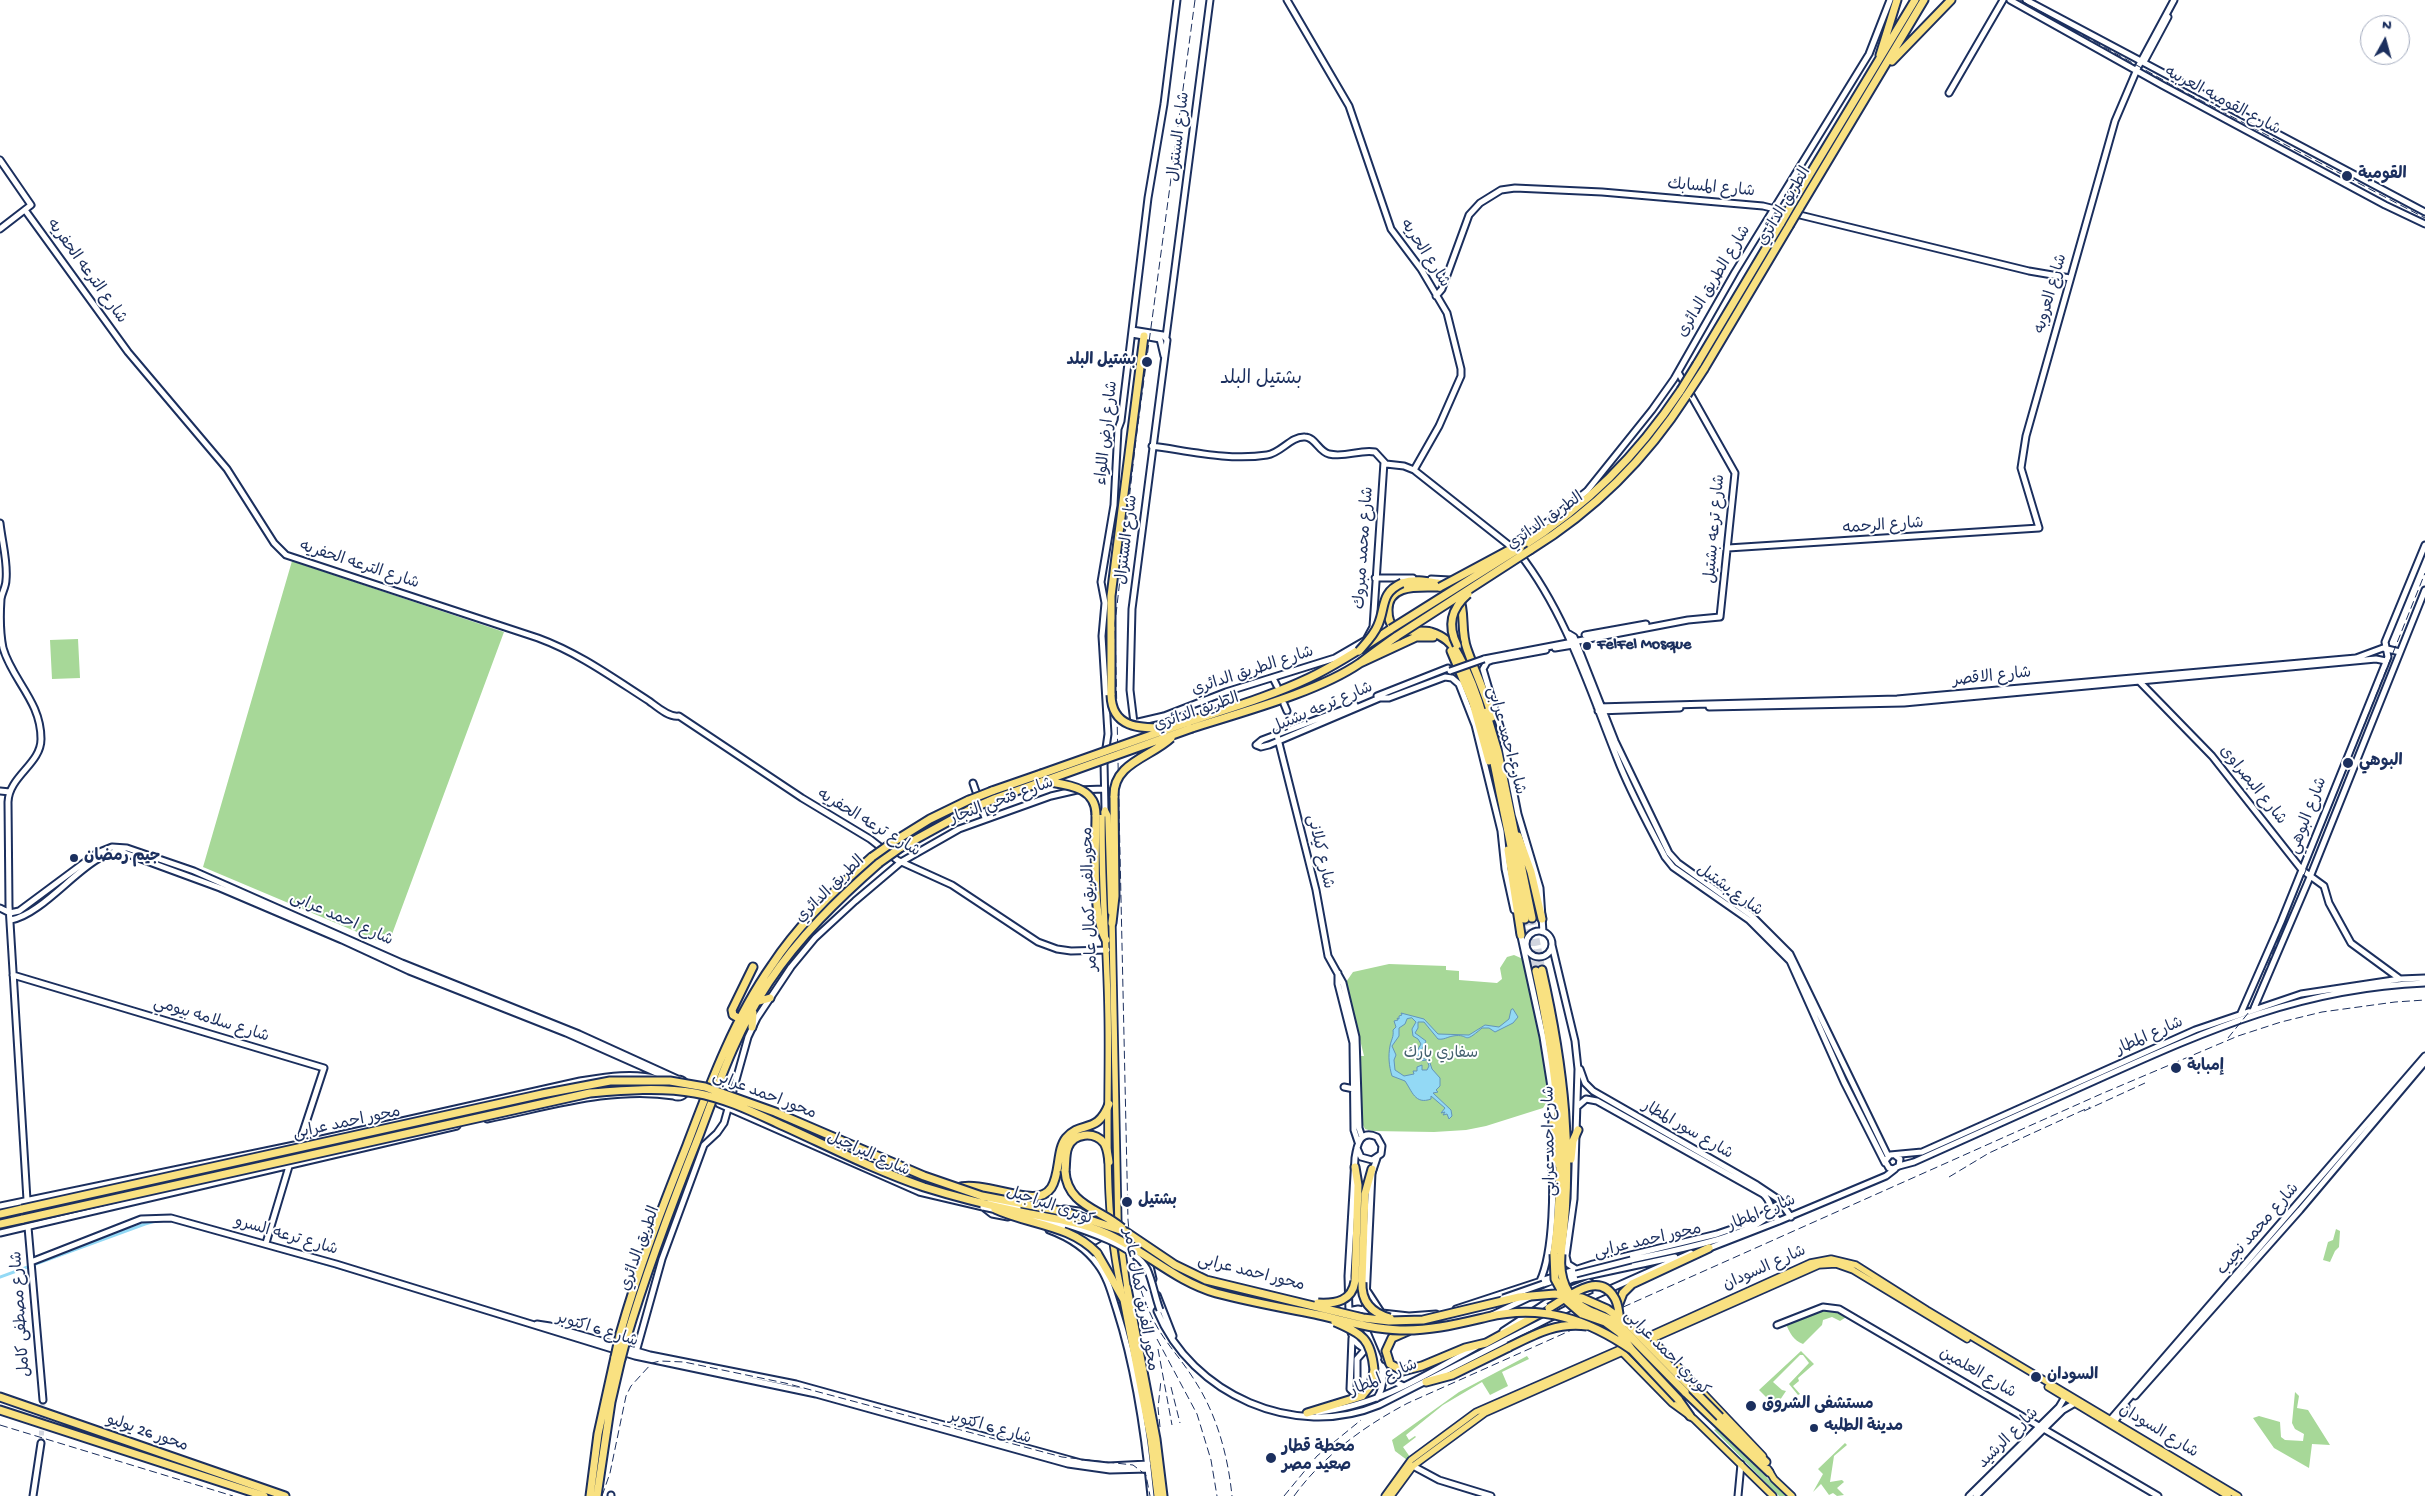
<!DOCTYPE html>
<meta charset="utf-8">
<style>
body{margin:0}
#map{position:relative;width:2425px;height:1496px;overflow:hidden;background:#fff;font-family:"Gochi Hand",sans-serif}
canvas{display:block}
.north{position:absolute;left:2360px;top:15px;width:50px;height:50px;box-sizing:border-box;background:#fff;border:1px solid #a4acbf;border-radius:50%;rotate:7deg;font-size:14px;font-weight:700;line-height:20px;text-align:center;color:#1b2f5e}
.north::after{content:'';display:block;margin:auto;width:18px;height:22px;background:#1b2f5e;clip-path:polygon(50% 0,100% 100%,50% 72%,0 100%)}
</style>
<div id="map">
<canvas width="2425" height="1496"></canvas>
<div class="north">N</div>
</div>
<script>
const c = document.querySelector('canvas').getContext('2d');
c.lineJoin = 'round';
function fillPath(path, color) { c.fillStyle = color; c.fill(path, 'evenodd'); }
function strokePath(path, color, width, dash) { c.strokeStyle = color; c.lineWidth = width; c.lineCap = dash ? 'butt' : 'round'; c.setLineDash(dash || []); c.stroke(path); }
function drawText(font, color, halo, rows, align = 'center') {
  c.font = font + ' "Gochi Hand","Playpen Sans Arabic",sans-serif'; c.lineWidth = 4; c.setLineDash([]); c.textBaseline = 'middle'; c.strokeStyle = halo; c.fillStyle = color; for (const [text, x, y, turn = 0] of rows) {
    c.save(); c.translate(x, y); c.rotate((+turn || 0) * Math.PI / 180); c.textAlign = isNaN(turn) ? turn : align; if (halo) c.strokeText(text, 0, 0); c.fillText(text, 0, 0); c.restore();
  }
}
fillPath(new Path2D(`
 M292,561L504,632L388,945L203,867Z
 M78,639L80,678L52,679L50,640Z
 M1514,955L1523,959L1537,1011L1549,1098L1543,1108L1486,1126L1466,1130L1434,1132L1372,1131L1365,1129L1362,1123L1361,1056H1364L1346,982L1353,972L1389,964L1446,966V970L1459,971V980L1497,983L1502,979L1500,968L1507,957Z
 M2336,1229L2340,1231L2339,1247L2335,1251L2330,1262L2323,1260L2328,1242L2333,1240Z
 M1825,1309L1848,1316L1840,1321L1832,1317L1823,1320L1822,1325L1803,1344C1794,1341 1789,1332 1786,1324Z
 M1801,1351L1814,1364L1798,1378L1799,1381L1793,1386L1800,1394L1798,1395L1789,1384L1809,1363L1803,1355H1800L1773,1382L1782,1390L1786,1391L1778,1403L1781,1407L1777,1408L1759,1390Z
 M1527,1356L1529,1359L1502,1372L1508,1386L1490,1395L1482,1382L1443,1405L1406,1435L1409,1440L1415,1436L1416,1437L1403,1447L1410,1457L1407,1460L1395,1451L1392,1440L1459,1392Z
 M2295,1392L2299,1396L2297,1408L2308,1410L2330,1445L2312,1444L2309,1468L2274,1448L2253,1418L2259,1416L2280,1422L2281,1437L2285,1440L2303,1441L2304,1434L2295,1429L2292,1423Z
 M1716,1429L1786,1496H1779L1714,1430Z
 M1845,1443L1847,1445L1834,1456L1830,1482L1842,1480L1844,1482L1837,1488L1844,1495L1837,1496L1833,1493L1829,1495L1821,1484L1813,1492L1823,1474L1818,1469Z`), '#a7d898');
const water = new Path2D(`
 M1513,1009L1518,1017L1513,1023L1495,1032L1489,1028H1482C1461,1046 1471,1033 1453,1036C1447,1037 1444,1040 1438,1039L1424,1022H1418V1028L1415,1033L1426,1041L1418,1057L1429,1060L1432,1069L1440,1078V1086L1436,1090L1438,1092L1433,1093L1451,1110L1452,1116L1449,1119L1447,1114L1443,1115L1445,1112L1441,1113L1445,1108L1431,1096V1099C1415,1105 1412,1091 1405,1081L1392,1076C1389,1066 1388,1056 1390,1046C1391,1040 1394,1037 1393,1030L1396,1027L1394,1021L1398,1020L1397,1018L1399,1019V1016L1402,1015L1401,1013L1424,1019L1438,1034L1469,1035L1485,1025L1499,1027L1509,1019L1511,1010ZM1412,1018L1416,1022L1412,1029L1413,1036L1418,1039L1421,1044L1414,1056L1418,1061L1427,1060L1429,1066L1427,1070H1422V1065L1417,1067V1071H1413L1414,1074L1404,1076L1395,1070L1394,1060L1396,1055L1392,1046L1399,1036V1028L1405,1024L1407,1019Z`);
fillPath(water, '#93d9f5');
strokePath(water, '#6395b9', 1);
strokePath(new Path2D(`
 M277,1250L332,1266
 M336,1267L350,1271
 M0,1277L145,1224L159,1220`), '#93d9f5', 3);
strokePath(new Path2D(`
 M695,1096L719,1104
 M41,1443L43,1400`), '#d1d5df', 5, [5, 2.5]);
strokePath(new Path2D(`
 M1532,918L1542,970
 M1525,919L1536,971`), '#d1d5df', 7, [7, 3.5]);
const secondary = new Path2D(`
 M1287,0L1349,106L1391,229L1421,269L1447,313L1461,369V376L1439,426L1414,470
 M2010,0L2162,85L2385,205L2425,224
 M2026,0L2425,212
 M2145,60L2168,17
 M1949,93L2003,0
 M0,160L31,205L0,229
 M25,210L128,352L227,469L274,543L286,555L538,638C579,653 613,678 649,701C656,706 669,718 679,716L802,798L870,839L897,860L952,885L1038,942L1057,949L1071,951L1107,950
 M1436,296L1442,289L1469,215L1480,203L1501,190L1515,188L1602,192L1763,206L2029,271L2070,278
 M1132,330L1163,335L1167,340L1132,609L1130,690L1134,723L1164,716L1226,692L1335,658L1366,640L1373,627L1384,462
 M1132,334L1160,339L1164,356
 M1166,337L1210,0
 M1152,446C1189,451 1229,461 1267,455C1281,453 1291,436 1305,437C1315,437 1319,452 1329,454C1346,458 1360,449 1375,452L1386,464L1404,466L1414,470L1519,553C1566,613 1589,688 1617,758C1630,792 1648,824 1665,857L1673,867L1749,920L1790,961L1844,1082L1885,1163
 M0,523C2,542 8,562 6,580C6,587 2,592 1,599C0,614 0,633 3,648C12,680 41,701 41,739C41,764 9,776 8,802L9,906L27,1200
 M1509,546L1552,519L1587,491L1652,410L1674,379L1735,272L1869,54L1890,0
 M1728,548L2039,528L2021,468L2026,436L2115,121L2138,67L2174,0
 M1375,578H1413
 M1431,579L1450,580
 M1569,634L1574,637L1615,741L1669,853L1678,863L1752,916L1790,954L1888,1156
 M1585,635L1646,624
 M1555,648L1573,645
 M1484,659L1688,620L1720,617L1735,473L1678,372
 M1273,678L1277,686
 M2138,680L2212,756L2302,870L2324,886L2329,903L2351,943L2400,979
 M1377,696L1448,668
 M1379,698H1389L1445,677L1452,678L1459,684L1475,725L1501,831L1505,869L1514,910
 M1284,704L1287,711
 M1597,707L1897,699L2356,658L2383,648L2400,652
 M1709,707L1904,703L2376,659L2386,661
 M1598,711L1680,708
 M1277,735L1316,890L1328,956L1343,983L1356,1037L1359,1128L1362,1137
 M1256,745L1261,747L1269,745L1382,697
 M1256,745L1262,740L1355,705
 M973,783L985,818
 M0,791L10,792
 M1105,810L1104,762L1108,734L1102,636L1105,603L1101,582L1114,505L1118,429L1121,421L1148,198L1164,104L1177,0
 M0,908L10,913L19,911L97,853L112,847L127,848L194,871L402,963L579,1034L680,1080
 M11,920C48,913 90,848 122,852L220,888L342,940L409,971L566,1033L672,1080
 M1526 944a13 13 0 1 1 26 0a13 13 0 1 1-26 0Z
 M1520,932L1543,1037L1551,1087L1552,1125
 M1543,932L1540,888L1518,814L1502,733L1483,669L1487,662L1492,660L1546,650
 M1552,945L1575,1041L1578,1069L1574,1199L1566,1256L1568,1264L1576,1269
 M1338,973V984L1353,1043L1354,1130L1358,1142
 M13,975L324,1068L299,1144
 M2254,1008L2310,877L2425,590
 M2241,1013L2281,922L2388,657L2385,642L2425,545
 M1580,1069L1585,1083L1593,1091L1757,1185L1778,1199L1791,1217
 M669 1088a9 9 0 1 1 18 0a9 9 0 1 1-18 0Z
 M1344,1087L1354,1089
 M719,1104L919,1192L983,1207L992,1214L1008,1217
 M744,1105L898,1173L970,1195
 M1578,1106L1586,1099L1597,1101L1763,1194C1773,1202 1770,1214 1779,1221
 M487,1119C548,1107 612,1086 674,1096
 M1896,1156L1900,1159L1899,1166L1893,1169L1889,1168L1885,1161L1890,1155L1922,1152L2195,1030L2301,994L2400,979L2425,978
 M1899,1166L1914,1162C1976,1134 2038,1106 2101,1078C2210,1029 2303,988 2425,983
 M0,1206L299,1144L580,1081C605,1077 633,1072 658,1079
 M1064,1209L1079,1211L1093,1219
 M28,1227L43,1400
 M1049,1230C1068,1237 1086,1248 1098,1265C1108,1278 1112,1296 1117,1311C1136,1370 1145,1434 1151,1496
 M0,1233L457,1126
 M1076,1235L1095,1241L1100,1238L1101,1233
 M266,1243L290,1163
 M1707,1249L1779,1221L1886,1176L1895,1169
 M1631,1260C1659,1253 1762,1236 1772,1210
 M31,1262L141,1219L171,1218L336,1264L635,1356L816,1394L1068,1464L1110,1470L1148,1469
 M1150,1266L1153,1279
 M1540,1281C1554,1251 1554,1184 1551,1151
 M1543,1284L1576,1274
 M1566,1291L1589,1282L1596,1287V1295
 M1368,1292L1381,1312
 M1538,1294L1573,1279L1675,1257
 M1157,1295L1173,1336
 M1366,1299L1372,1173L1377,1158
 M1585,1300L1691,1253
 M1365,1307L1367,1332L1378,1358
 M1456,1309L1593,1264L1717,1234L1758,1220L1773,1207L1782,1203
 M1157,1311C1192,1395 1295,1440 1379,1405L1575,1305
 M1348,1311L1358,1309L1374,1312
 M1349,1312L1348,1276L1355,1158C1357,1145 1360,1129 1377,1137L1382,1146L1381,1154L1372,1160L1361,1157L1357,1148
 M1382,1313L1409,1316L1436,1314
 M537,1324L550,1326L650,1355L796,1384L1081,1463L1108,1466L1148,1464
 M1777,1325L1823,1307L1839,1309L2158,1496
 M1350,1328C1354,1349 1364,1345 1375,1357C1385,1369 1385,1386 1377,1398
 M1503,1331L1558,1295
 M1352,1338L1350,1389L1353,1392L1357,1389V1359L1364,1351
 M636,1352L662,1259L704,1145L717,1133L724,1123L748,1037L757,1018L791,967L815,938L855,901L901,862L959,829L1051,796L1077,790L1104,789
 M1382,1366L1390,1380L1404,1386
 M2135,1396L2300,1210L2425,1062
 M1317,1412C1376,1407 1426,1375 1476,1347
 M2111,1419L2425,1056
 M2114,1422L2126,1406
 M1413,1466L1439,1480L1491,1496
 M611,1495V1496
 M33,1496L41,1443
 M1738,1496L1741,1464
 M1969,1496L2059,1407L2065,1397
 M1976,1496L2063,1410L2075,1403`);
const primary = new Path2D(`
 M1105,810L1102,816C1101,882 1107,947 1108,1013C1110,1103 1101,1207 1122,1293
 M1105,810L1108,816L1111,912
 M1112,921L1118,1222L1127,1288
 M1650,1337L1763,1456
 M1640,1340L1810,1263L1831,1259L1856,1265L1927,1310L2238,1496
 M1621,1351L1672,1403L1694,1419L1773,1496
 M2048,1387L2228,1496
 M1768,1469L1774,1479L1792,1496
 M1385,1496L1411,1460L1476,1412L1627,1346
 M1391,1496L1413,1466L1485,1413L1819,1265L1836,1264L1853,1270L1967,1339`);
const highway = new Path2D(`
 M1880,55L1897,0
 M1892,61L1951,0
 M1792,204L1915,0
 M1799,209L1924,0
 M1697,364L1781,223
 M1704,369L1789,226
 M1520,548C1588,505 1636,457 1681,390
 M1530,550C1595,510 1646,459 1687,395
 M1402,583C1414,579 1425,581 1437,583C1474,591 1457,622 1467,649C1475,672 1486,694 1492,717
 M1440,587C1423,588 1388,582 1388,610C1388,640 1413,628 1431,632C1444,636 1453,644 1459,656C1482,697 1491,747 1500,793C1509,835 1517,877 1525,919
 M1451,651L1473,703L1489,761
 M1360,663L1416,637H1433
 M1111,695V596L1144,336
 M1486,712L1498,752L1532,918
 M1191,721C1230,708 1271,696 1309,678C1338,664 1364,647 1391,629
 M1192,728C1242,712 1318,692 1360,663C1372,654 1384,645 1397,636
 M992,791L1041,774
 M994,799L1044,781
 M1096,815C1096,845 1091,915 1106,940
 M1518,836L1531,872L1542,919
 M893,842L930,819L969,800
 M900,848L971,809
 M1508,850L1521,935
 M1112,923L1115,896L1114,796
 M1542,970C1564,1067 1574,1155 1561,1254
 M1536,971C1557,1068 1567,1155 1554,1254
 M756,1002L770,998
 M740,1019L733,1015L732,1010L753,967
 M752,1027L753,1013
 M1553,1124L1555,1156L1559,1165
 M1571,1159L1573,1141L1578,1130
 M1065,1171C1066,1163 1065,1154 1068,1147C1074,1133 1094,1131 1104,1143C1108,1149 1108,1156 1109,1162
 M957,1188C974,1182 1007,1194 1026,1196C1067,1202 1052,1155 1066,1138C1081,1120 1097,1135 1109,1104
 M0,1214L22,1209
 M0,1224L23,1219
 M1097,1253L1124,1300L1151,1439L1158,1496
 M1355,1281L1358,1185L1355,1167
 M1362,1282L1365,1194L1372,1169
 M1127,1288L1156,1439L1163,1496
 M1618,1306L1623,1293L1632,1284L1709,1248
 M1408,1331L1392,1338L1386,1351L1390,1364L1403,1371L1422,1366L1465,1348L1486,1343L1543,1312
 M620,1334C638,1270 662,1208 687,1145C710,1084 734,1019 772,965C799,924 835,889 872,857
 M626,1340C647,1269 673,1201 700,1133C719,1082 738,1028 769,982C799,937 838,899 879,863
 M1426,1382L1452,1375L1509,1347
 M1685,1392L1769,1472
 M0,1397L285,1496
 M1678,1399L1690,1416
 M0,1410L264,1496
 M1307,1413L1362,1396L1371,1385L1374,1370
 M1720,1417L1766,1462
 M590,1496L598,1434L615,1357
 M597,1496L611,1402L621,1359`);
strokePath(secondary, '#1b2f5e', 9);
strokePath(primary, '#1b2f5e', 9);
strokePath(highway, '#1b2f5e', 11);
strokePath(secondary, '#fff', 5);
strokePath(primary, '#f9e181', 5.5);
strokePath(highway, '#f9e181', 7);
strokePath(new Path2D(`
 M1195,0L1136,439L1115,623L1128,1220C1131,1254 1136,1284 1151,1315C1162,1340 1181,1358 1195,1381C1217,1415 1228,1456 1232,1496
 M2020,0L2181,90L2425,218
 M2228,1038L2249,1012L2425,573
 M2084,1111L2145,1083
 M1949,1177L1989,1153L2090,1107
 M1157,1339L1197,1414L1211,1460L1217,1496
 M1158,1349L1172,1425
 M1171,1387L1180,1423
 M0,1425L233,1496
 M1160,1427L1158,1408L1161,1380
 M602,1496L610,1473L626,1396L631,1386L652,1363L660,1361L684,1362L785,1383L1062,1457L1133,1465L1146,1475L1150,1496
 M1284,1496L1317,1456L1361,1420
 M1294,1496C1323,1456 1364,1426 1408,1403L2101,1094L2238,1036L2281,1022L2322,1012L2395,1002L2425,1000`), '#1b2f5e', 1, [8, 4]);
const secondaryBridge = new Path2D(`
 M1450,671L1484,659
 M990,1200L1018,1208
 M983,1207L997,1210
 M1028,1217L1063,1226
 M1059,1222C1084,1230 1135,1246 1147,1269C1153,1282 1155,1297 1160,1310
 M1576,1274L1631,1260
 M1503,1298L1543,1284
 M1492,1315L1530,1297`);
const highwayBridge = new Path2D(`
 M1781,223L1792,204
 M1789,226L1799,209
 M1681,390L1697,364
 M1687,395L1704,369
 M1440,587L1507,551
 M1391,629L1520,548
 M1397,636L1530,550
 M1457,645C1447,625 1451,609 1468,594
 M1359,651C1366,643 1374,635 1378,625C1386,607 1380,593 1402,583
 M1111,695C1112,729 1141,728 1166,728
 M1041,774L1191,721
 M1044,781L1192,728
 M1044,781C1066,785 1096,786 1096,815
 M1114,796C1113,763 1151,757 1171,738
 M969,800L992,791
 M971,809L994,799
 M872,857L893,842
 M879,863L900,848
 M1065,1171C1067,1205 1100,1209 1122,1228
 M22,1209L542,1094L610,1081H670L705,1087L775,1112L924,1176L982,1196L1066,1212L1126,1232L1175,1265L1206,1280L1363,1318L1389,1321L1423,1320L1519,1297L1555,1294L1582,1298L1607,1309L1628,1324L1720,1417
 M995,1209C1029,1225 1069,1224 1097,1253
 M23,1219L590,1093C625,1090 661,1087 695,1093C724,1098 751,1111 777,1123C826,1145 874,1170 924,1187C956,1197 988,1205 1020,1212C1049,1218 1078,1221 1105,1233C1145,1250 1174,1281 1216,1293C1250,1302 1284,1308 1319,1315C1346,1321 1372,1329 1400,1330C1430,1331 1457,1324 1487,1317C1542,1304 1587,1319 1632,1350
 M1554,1254L1555,1279L1567,1301L1582,1314L1605,1322L1620,1333L1632,1350L1678,1399
 M1561,1254C1559,1277 1566,1299 1588,1310C1598,1315 1609,1317 1619,1325L1685,1392
 M1362,1282C1361,1302 1372,1313 1390,1318
 M1318,1303C1336,1304 1352,1301 1355,1281
 M1549,1308C1567,1298 1598,1270 1614,1297C1619,1304 1618,1312 1620,1319
 M1335,1322C1363,1334 1371,1339 1374,1370
 M1509,1347C1535,1334 1557,1322 1587,1326
 M615,1357L620,1334
 M621,1359L626,1340`);
strokePath(secondaryBridge, '#1b2f5e', 9, []);
strokePath(highwayBridge, '#1b2f5e', 11, []);
strokePath(secondaryBridge, '#fff', 5);
strokePath(highwayBridge, '#f9e181', 7);
for (const [x, y, r, color] of [
 [2347,176,6,"#1b2f5e"],
 [1147,362,6,"#1b2f5e"],
 [1587,646,5,"#1b2f5e"],
 [2348,763,6,"#1b2f5e"],
 [74,858,5,"#1b2f5e"],
 [2176,1068,6,"#1b2f5e"],
 [1127,1202,6,"#1b2f5e"],
 [2036,1377,6,"#1b2f5e"],
 [1751,1406,6,"#1b2f5e"],
 [1814,1428,5,"#1b2f5e"],
 [1271,1458,6,"#1b2f5e"]
]) { const dot = new Path2D(); dot.arc(x, y, r, 0, 2 * Math.PI); c.fillStyle = color; c.fill(dot); strokePath(dot, '#fff', 2); }
drawText('16px', '#1b2f5e', '#fff', [
 ["شارع القوميه العربيه",2222,102,28],
 ["شارع السنترال",1180,137,-83],
 ["شارع المسابك",1711,189,5],
 ["الطريق الدائري",1785,207,-59],
 ["شارع الحريه",1424,254,57],
 ["شارع الترعه الحفريه",86,272,54],
 ["شارع الطريق الدائرى",1715,282,-59],
 ["شارع العروبه",2052,294,-74],
 ["شارع ارض اللواء",1108,433,-84],
 ["الطريق الدائري",1546,522,-35],
 ["شارع الرحمه",1883,527,-4],
 ["شارع ترعه بشتيل",1716,529,-85],
 ["شارع السنترال",1128,540,-83],
 ["شارع محمد مبروك",1365,548,-86],
 ["شارع الترعه الحفريه",359,566,18],
 ["شارع الطريق الدائري",1253,672,-18],
 ["شارع الاقصر",1992,678,-6],
 ["شارع ترعه بشتيل",1322,709,-23],
 ["الطريق الدائري",1197,713,-19],
 ["شارع احمد عرابى",1505,741,75],
 ["شارع البصراوى",2252,786,51],
 ["شارع فتحي النجار",1002,802,-20],
 ["شارع البوهي",2309,816,-69],
 ["شارع ترعه الحفريه",868,824,31],
 ["شارع كيلانى",1319,852,77],
 ["الطريق الدائري",831,890,-44],
 ["شارع بشتيل",1729,891,36],
 ["محور الفريق كمال عامر",1091,899,-92],
 ["شارع احمد عرابى",341,920,24],
 ["شارع سلامه بيومي",211,1021,17],
 ["شارع المطار",2150,1037,-24],
 ["محور احمد عرابى",764,1096,21],
 ["محور احمد عرابى",347,1124,-12],
 ["شارع سور المطار",1687,1131,30],
 ["شارع احمد عرابى",1551,1141,-91],
 ["شارع البراجيل",868,1155,24],
 ["كوبرى البراجيل",1050,1207,19],
 ["شارع المطار",1762,1214,-22],
 ["شارع محمد نجيب",2259,1230,-49],
 ["شارع ترعه السرو",286,1237,16],
 ["محور احمد عرابى",1648,1242,-13],
 ["الطريق الدائري",641,1249,-70],
 ["شارع السودان",1765,1269,-24],
 ["محور احمد عرابى",1251,1274,14],
 ["محور الفريق كمال عامر",1139,1300,80],
 ["شارع مصطفى كامل",22,1314,-94],
 ["شارع 6 اكتوبر",597,1331,17],
 ["كوبري احمد عرابى",1666,1354,45],
 ["شارع العلمين",1977,1374,30],
 ["شارع المطار",1384,1379,-23],
 ["شارع 6 اكتوبر",990,1429,16],
 ["شارع السودان",2158,1432,31],
 ["محور 26 يوليو",147,1434,19],
 ["شارع الرشيد",2009,1439,-45]
]);
drawText('bold 16px', '#1b2f5e', '#fff', [
 ["القومية",2358,176],
 ["بشتيل البلد",1136,362,"right"],
 ["FelFel Mosque",1597,646],
 ["البوهي",2359,763],
 ["جيم رمضان",84,858],
 ["إمبابة",2187,1068],
 ["بشتيل",1138,1202],
 ["السودان",2047,1377],
 ["مستشفى الشروق",1762,1406],
 ["مدينة الطلبه",1824,1428],
 ["محطة قطار",1282,1449],
 ["صعيد مصر",1282,1467]
], 'left');
drawText('16px', '#45626f', '#fff', [
 ["سفاري بارك",1441,1055]
]);
drawText('19px', '#1b2f5e', '#fff', [
 ["بشتيل البلد",1261,380]
]);
</script>
